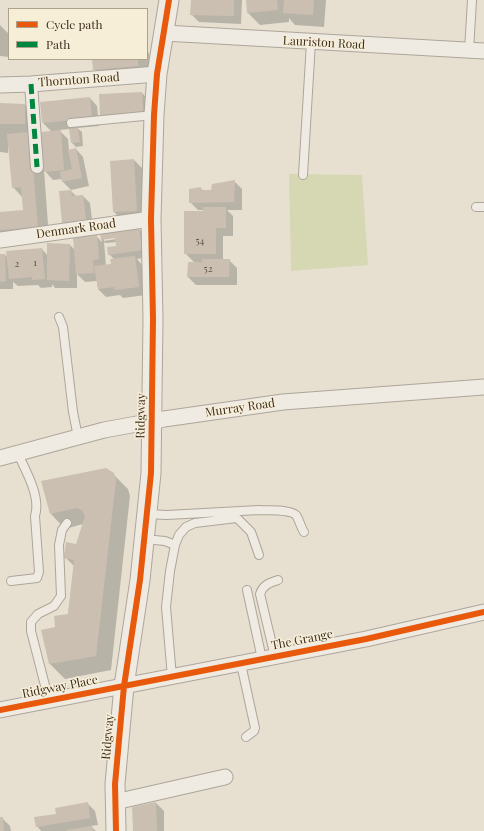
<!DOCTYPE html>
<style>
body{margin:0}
#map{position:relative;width:484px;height:831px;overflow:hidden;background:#e7e0d1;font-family:"Playfair Display",serif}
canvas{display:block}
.legend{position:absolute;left:8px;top:8px;width:140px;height:52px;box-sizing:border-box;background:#f7eed8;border:1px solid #ada18e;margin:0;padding:5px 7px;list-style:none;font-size:12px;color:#3d2e20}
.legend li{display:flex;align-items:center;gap:8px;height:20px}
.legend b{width:20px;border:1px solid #ada18e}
</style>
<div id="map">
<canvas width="484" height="831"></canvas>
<ul class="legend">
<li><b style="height:5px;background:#e8590c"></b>Cycle path</li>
<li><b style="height:5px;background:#00873e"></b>Path</li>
</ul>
</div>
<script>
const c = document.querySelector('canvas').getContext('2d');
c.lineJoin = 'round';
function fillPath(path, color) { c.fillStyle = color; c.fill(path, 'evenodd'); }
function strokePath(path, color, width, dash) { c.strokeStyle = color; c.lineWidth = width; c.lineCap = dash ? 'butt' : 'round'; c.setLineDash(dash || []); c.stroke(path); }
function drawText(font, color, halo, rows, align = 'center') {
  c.font = font + ' "Playfair Display",serif'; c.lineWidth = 3; c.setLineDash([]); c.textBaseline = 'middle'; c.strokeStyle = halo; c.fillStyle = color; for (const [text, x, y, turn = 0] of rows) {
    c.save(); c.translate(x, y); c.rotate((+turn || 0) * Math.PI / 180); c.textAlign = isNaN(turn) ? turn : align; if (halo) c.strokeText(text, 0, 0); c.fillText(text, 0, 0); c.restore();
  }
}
fillPath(new Path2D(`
 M289,174L362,175L368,265L291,271Z`), '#d6d7b3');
fillPath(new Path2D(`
 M192,0H242L241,24L199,22L191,14Z
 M247,0H326L324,27L295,25L289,18V22L260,25L248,13Z
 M0,25L9,34V57L0,56Z
 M147,51L149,53V78L105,81L94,69L93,59H147Z
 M142,93L150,101V120L109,122L101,114Z
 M90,98L97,106L99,126L77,128L82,132L83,146L76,147L72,143L70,129L59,130L68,139L69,150L76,149L83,157L89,186L71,190L63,182L62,179L53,180L44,170L49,238L0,243V213L24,211L22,197L13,187L9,146H8V153L0,152V104L25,105L37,116L36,136L52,132L43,123Z
 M134,160L142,168L145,218L122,220L114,212Z
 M234,181L242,189V210H227L233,216V236H223V260H229L237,268V285H196L188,277L195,263L185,253L204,210H198L190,202L200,188L204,191L212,192Z
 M71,191L76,196H83L90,203L93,228L71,230L63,222Z
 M138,228L142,232L149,257L137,259L142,265L146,295L123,298L120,295L106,297L98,289L97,281L85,282L77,274V288H55L52,284V287L41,288L38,285L18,286L13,282V289H0V293V255H5L8,258L42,249L48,256L70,245L75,250L96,236L102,242L101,233ZM116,237V239L104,241V239ZM104,242L106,243L117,242L118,247L109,254L115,260L112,265L106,266Z
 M113,474L128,489L130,496L111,670L65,679L50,664L42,631L57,628L68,614L74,566L65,557L77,545L83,524L65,529L51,514Z
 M87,803L95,811L98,825L91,826L96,831H41L37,826L57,815Z
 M156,803L164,811V831H134Z
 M0,818H2L10,826L11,831H0Z`), '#0003');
fillPath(new Path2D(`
 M191,0H234V16L190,15Z
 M246,0H277L278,10L247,13Z
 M284,0H314L313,15L283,13Z
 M92,59H138V66L93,70Z
 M142,92L143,113L100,115L99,94Z
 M90,97L92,118L42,123L40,102Z
 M0,103L25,104V124H0Z
 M78,128L80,142L71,143L69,129Z
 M61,130L64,170L44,172L40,132Z
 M30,132L38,227L0,230V212L23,210L21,187L12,188L7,134Z
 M76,148L82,178L62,182L60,172L72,169L68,150Z
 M134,159L137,211L113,212L110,161Z
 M235,180L234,202L189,203V189L201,187L200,190H211L212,184Z
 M71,190L72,196L83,195L86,220L62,223L59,191Z
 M203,207H226V228H216V254H184V211H203Z
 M139,227L142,250L108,255L107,247L116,246L115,238L101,240L100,232Z
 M97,235L99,259L93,260L94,273L76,274L73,237Z
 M47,243L70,244L69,281L47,280Z
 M42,248L45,279L32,280V277L9,279L6,251Z
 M0,254H5L6,281L0,282Z
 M135,256L139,287L115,290L114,287L98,289L94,266L111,264L110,259Z
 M202,259H230L229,277H187L188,262H202Z
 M106,468L114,473L116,480L96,656L49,664L41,630L55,627L54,616L68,614L74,560L64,558L66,542L76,544L85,516L82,510L76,508L50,514L41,481Z
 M88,802L90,818L36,827L34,817L56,814L55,808Z
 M156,802L157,831H133L132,807Z
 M0,817H3L4,831H0Z
 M92,826L93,831H67V830Z`), '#cbbfb2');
const service = new Path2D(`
 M469,51L472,0
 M71,123L154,115
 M303,175L311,42
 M476,207H484
 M59,317L63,327L73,412L78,437
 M147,514L167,515L259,510C269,511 289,509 296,515C299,519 301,528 304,532
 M144,539L165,541L175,545
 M11,581L37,578L39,572L35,516C41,497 26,471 18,454
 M247,590L262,659
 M275,657L260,594C263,585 269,583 278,580
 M241,664L255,728L254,731L246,737
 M172,677L166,607L170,571L175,545L179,535L186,527L195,523L237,518L251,532L259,555
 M49,701L31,631V622L38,614L54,606L61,596L59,545L62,530L67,523`);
const pedestrian = new Path2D(`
 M31,84L37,167`);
const minor = new Path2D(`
 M164,33L484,51
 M0,85L31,84L157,74
 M0,240L151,219
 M0,458L104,430L164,419L283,402L484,387
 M0,710L366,639L484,612
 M115,802L225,777`);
const tertiary = new Path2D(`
 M116,831L115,784L124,686L140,580L151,473L153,319L151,219L154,115L157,74L169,0`);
strokePath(service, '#ada599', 10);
strokePath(pedestrian, '#ada599', 14);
strokePath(minor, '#ada599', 17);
strokePath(tertiary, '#ada599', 21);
strokePath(service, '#efebe3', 8);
strokePath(pedestrian, '#efebe3', 12);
strokePath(minor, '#efebe3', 15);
strokePath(tertiary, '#efebe3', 19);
strokePath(new Path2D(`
 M31,84L37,167`), '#00873e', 5, [10, 5]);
strokePath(new Path2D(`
 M0,710L366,639L484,612
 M116,831L115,784L124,686L140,580L151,473L153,319L151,219L154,115L157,74L169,0`), '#e8590c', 6);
drawText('10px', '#605244', null, [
 ["54",200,241],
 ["1",35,263],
 ["2",17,264],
 ["52",208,269]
]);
drawText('12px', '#3d2e20', '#f7eed8', [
 ["Lauriston Road",324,43,3],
 ["Thornton Road",79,80,-4],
 ["Denmark Road",76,229,-8],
 ["Murray Road",240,408,-8],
 ["Ridgway",141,416,-89],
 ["The Grange",302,640,-11],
 ["Ridgway Place",60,687,-11],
 ["Ridgway",108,737,-85]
]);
</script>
